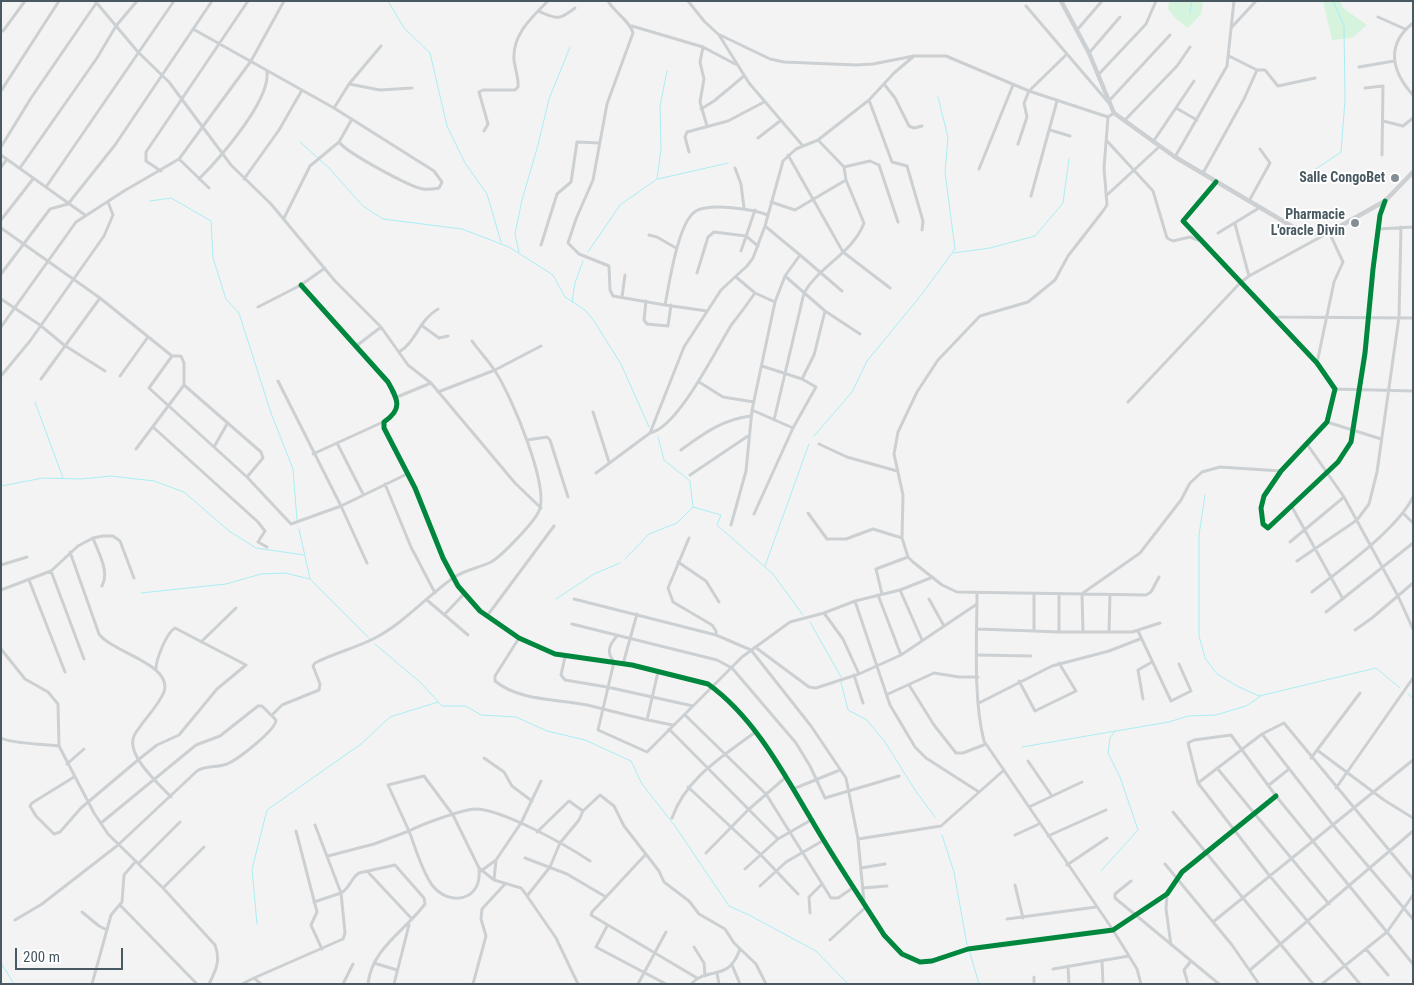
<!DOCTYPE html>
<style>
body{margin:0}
#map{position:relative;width:1414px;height:985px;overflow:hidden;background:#f3f3f3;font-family:"Roboto Condensed",sans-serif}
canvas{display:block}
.frame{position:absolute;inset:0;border:2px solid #485961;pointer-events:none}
.scale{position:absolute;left:15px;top:948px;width:108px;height:22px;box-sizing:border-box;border:2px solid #485961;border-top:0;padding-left:6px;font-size:15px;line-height:18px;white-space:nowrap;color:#485961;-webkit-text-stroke:4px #fff;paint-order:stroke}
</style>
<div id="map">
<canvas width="1414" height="985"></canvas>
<div class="frame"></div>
<div class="scale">200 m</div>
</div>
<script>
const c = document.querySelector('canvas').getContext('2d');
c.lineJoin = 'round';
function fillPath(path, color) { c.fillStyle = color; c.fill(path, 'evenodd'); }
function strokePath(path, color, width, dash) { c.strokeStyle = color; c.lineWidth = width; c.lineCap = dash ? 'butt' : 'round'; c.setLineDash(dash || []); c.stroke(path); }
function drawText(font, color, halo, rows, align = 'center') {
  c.font = font + ' "Roboto Condensed",sans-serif'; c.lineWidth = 4; c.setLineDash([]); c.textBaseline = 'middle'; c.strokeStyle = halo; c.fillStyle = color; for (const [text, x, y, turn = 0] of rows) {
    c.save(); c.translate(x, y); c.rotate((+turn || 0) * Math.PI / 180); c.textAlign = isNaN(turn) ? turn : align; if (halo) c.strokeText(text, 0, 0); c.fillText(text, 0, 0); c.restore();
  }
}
fillPath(new Path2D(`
 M1169,1H1203L1201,14L1188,28L1175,18L1168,9Z
 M1323,1H1340L1343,8L1367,25L1352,38L1332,40Z`), '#d6f3de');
strokePath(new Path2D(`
 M388,1L404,28L430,53L447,126L465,163L487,194L501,242
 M1190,12L1192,1
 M300,142L329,168L363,206L383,219L462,229L509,247L553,275L565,297L585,310L594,321L621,364L649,427
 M658,179L728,163
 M1298,181L1341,152L1345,100L1344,26L1333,1
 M150,201L171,198L211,221L213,258L226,299L239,313L271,413L293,469L297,520
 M519,252L515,234L522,200L538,145L549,99L570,47
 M588,252L620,205L657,179L661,149L660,106L667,71
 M953,253L990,248L1035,236L1063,203L1069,159
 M572,302L575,283L583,261
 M35,402L63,478
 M814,436L852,392L867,361L922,294L955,249L945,172L948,137L938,97
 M658,437L664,460L690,481L693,507L721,515L717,525L773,574L803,615
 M1,486L43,478L81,479L111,476L154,481L184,492L229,531L256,548L304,555
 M1205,495L1199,535V636L1205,658L1217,674L1237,686L1259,696L1376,668L1400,688
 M299,529L310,579L369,638
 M625,559L649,534L677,523L693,507
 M765,566L809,444
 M141,593L226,584L261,574L285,573L310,579
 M556,599L594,574L620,563
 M810,622L841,677
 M375,644L421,683L442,706H466L481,715L516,717L547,731L585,740L631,761L642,784L675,826L729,906L749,915L816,951L848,984
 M841,682L848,710L867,720L885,742L915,790L935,817
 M1408,694L1413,698
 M1022,747L1169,722L1188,716L1216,715L1246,706L1261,696
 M942,835L954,872L967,945
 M1101,871L1138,830L1120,777L1108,753L1110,738L1115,731
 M257,924L252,869L267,810L361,744L390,717L438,702
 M970,953L979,984
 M1,963L14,984`), '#aaedf2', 1);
strokePath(new Path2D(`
 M95,1L138,52L169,82L231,165L271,204L335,281L381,327L408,365L431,383L515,483L541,508
 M608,1C615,13 630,21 633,33L607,104L593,180L576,219L568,243L579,254L609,266L610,290L613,296L665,305
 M688,1L704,21L718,34L770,59L784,62L856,65L873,64L914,56H946L1029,91L1108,117L1114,113
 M1026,6L1108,102L1170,35
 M538,11C558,19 558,21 575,8
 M1378,17L1405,29
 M1413,23C1385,45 1392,72 1413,95
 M632,26L703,47L735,64
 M1231,28L1256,1
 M193,29L334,108L434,171L442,182L439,188C434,189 429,190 423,189C410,187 347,153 339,142
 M1077,30L1102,1
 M3,31L25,1
 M719,35L749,83L803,146
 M703,47L700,62L704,79L700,102L707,126
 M1089,53L1120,17
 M1359,67L1394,61
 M1257,70H1265L1278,86L1315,78
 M1098,75L1146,24L1156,1
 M349,84L380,90L412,88
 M884,84L895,98L909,126L914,128L922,126
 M1365,88L1383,86L1382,155
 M1,91L59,1
 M869,100L892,162L907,166L923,221L922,230
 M334,108L349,84L381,46
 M1176,108L1197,120
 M701,109L714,101L744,76
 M1108,117L1104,168L1107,205L1103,211L1068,256L1055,280L1028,302L980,316L938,360L917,392L898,432L894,454L903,495L902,538L908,557L913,562L942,585L957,592L1146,595L1151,592L1159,577
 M1124,121L1177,66L1190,47
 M1383,121L1403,126L1413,118
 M1050,130L1070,136
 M484,131L488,124L479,92L483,90H515L518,87C519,79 515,69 514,60C512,35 531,18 548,1
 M758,138L780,121
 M1107,141L1153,191L1167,238L1173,241L1190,237L1198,240
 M1153,142L1194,81
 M1018,144L1027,117L1024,103L1029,91L1066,55
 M1,147L31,98L97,2
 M689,152L685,137L687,132L728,121L764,102
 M1,155L85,215
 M788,155L843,252L890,288
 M1175,157L1227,66L1234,1
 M179,159L209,188
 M1,167L7,159
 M844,167L870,161L879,165L898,222
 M20,168L97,58L116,26L137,1
 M735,168L741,184L744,208
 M979,169L1013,85
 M161,171L146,161V152L248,1
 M1203,173L1244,99L1257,70L1229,56
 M199,179C220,158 270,101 267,72
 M244,179L279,130L302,90
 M1216,182L1183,221L1317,363L1335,389L1327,422L1281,471L1264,496L1261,508L1263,524L1268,528L1338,462L1351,442L1365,353L1373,269L1380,215L1385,202
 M46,187L174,1
 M1107,195L1160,146
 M1031,196L1057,101
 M1249,201L1270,163L1260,149
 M771,202L795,210L846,180
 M284,218L310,166L339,142L352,119
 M1,220L33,179
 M1235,224L1249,276
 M1,228L100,298L172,356H181L184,363V385L136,449
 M1379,229L1413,227
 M1218,233L1259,208
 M649,235L657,237L676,248
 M541,245L557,194L571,182L577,142L599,143
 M741,251L755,210
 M800,255L842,291
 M697,273L708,237L714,232L746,236L758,246
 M1,274L50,209L68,204L115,145L212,1
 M785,276L825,311L860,334
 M736,277L755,293L775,302
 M301,285L388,382C398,400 403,409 384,422V428L415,488L443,558L458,586L480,611L519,638L555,654L632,665L708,684C754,717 783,772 811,819C834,859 860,897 884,935L902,954L920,962L932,961L968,949L1113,930L1167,894L1182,872L1276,796
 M622,297L625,275
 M1,299L40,325L64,345L105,371
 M646,301L644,320L647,324L668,326L671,305
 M258,307L301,285L325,268
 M707,311L665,305C669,285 678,221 696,211C711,203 752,209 768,215
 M1272,317L1413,318
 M421,325L439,338L448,336
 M1,327L76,222L124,191L179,159L251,61L284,1
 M355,347L381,327
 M399,352C416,342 419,320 438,309
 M172,356L149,388L247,477L291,524L341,506L407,474
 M1317,363L1334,282L1343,262L1329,232
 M762,366L802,379L814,355L825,311
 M1,376L30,341L104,236L113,215L108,202
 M120,376L148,337
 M41,379L100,298
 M278,381L341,506L367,563
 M699,382L723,397L754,402
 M184,385L261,452L263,458L247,477
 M1335,389L1413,391
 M438,392L495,370L541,346
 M397,397L431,383
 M1128,402L1240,283L1249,276L1326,234
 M752,410L793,428
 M593,412L609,462
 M774,420L804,293C819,266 853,253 864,223L846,180L844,167L818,140
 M1327,422L1381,439
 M153,427L258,522L265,531L258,542L267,547
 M650,433C678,428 716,349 732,324C740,314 748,303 755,293
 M527,440L547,437L550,440L568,497
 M337,443L363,494
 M819,444L847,457L897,471
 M214,447L227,424
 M681,450C703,434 723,419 751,416
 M313,454L383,422
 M596,473L650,433L684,347L721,290L747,266L753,258L765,226L783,161L796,149L818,140L869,100L894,73L914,56
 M690,475L748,436
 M385,484L411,547L435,593
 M1344,497L1398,596L1413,629
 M1292,507L1343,599
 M808,513L827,539H846L873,529L902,538
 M1403,513L1413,523
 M754,514L793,428L816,387L802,379
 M731,525L746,471L752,410L775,302L785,276L800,255L765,226
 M93,538C98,552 110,572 102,586
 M689,538L668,588L673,602L712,625L716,631V635
 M1290,542L1344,497L1307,444
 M70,552L99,634C113,653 173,664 164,692C157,708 144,719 135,734C123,753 159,784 171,797
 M1297,561L1357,520L1369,504L1377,472L1399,317L1401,227
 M678,562L706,581L719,602
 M1,565L27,557
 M51,571L84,659
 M29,580L65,672
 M1,590L51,571L78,546L93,538L103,536H113L120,541L134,578
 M900,590L922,640
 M1312,592C1341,569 1397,530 1413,497
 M977,593C977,638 973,699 984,741L1113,930L1137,969L1141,984
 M1083,593L1140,553L1181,500L1190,483L1202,472L1220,467L1281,471
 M882,594L876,569L908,557
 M1059,594V632H1109L1110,595
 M1082,594L1083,632
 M878,595L901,655
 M574,599L716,635L751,650L811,726L846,778L858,839L864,902
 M929,599L944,626
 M427,600L468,635
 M855,601L890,705L915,747L926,758L979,792
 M1326,612L1413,543
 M824,613L843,639L859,674
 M444,615L464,594
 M487,616L554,526
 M572,624L717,660L732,668L796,743L810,766L825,798L899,776
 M978,629L1034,631V594
 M1355,630L1372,618L1413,583
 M1034,631L1059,632
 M1138,631L1171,701L1191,691L1179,664
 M1109,632H1132L1160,623
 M617,636C609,645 606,652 614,662L598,730L647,752L742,657L790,622L824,613L855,601L900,590L933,577
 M519,638L495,676V681C519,701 558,699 587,705C616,712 644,720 673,725
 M201,642L236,608
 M755,647L809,687L816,688L859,674L901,655L977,604
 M1,649L25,679L48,692L58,704L59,746L94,813L108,834L163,888L215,945C221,960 216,970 209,984
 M978,655L1031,656
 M565,657L561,675L565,680L607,687L693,706
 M623,664L637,614
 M854,675L863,703
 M1019,681L1035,711L1076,691L1059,663
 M909,685L934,725L956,753H963L986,744
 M888,694L934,673L959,677H978
 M1143,699L1138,670L1152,662
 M979,703L1052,666L1109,651L1140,639
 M272,715L282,705L319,690L320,684L313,666L315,663C334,653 356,648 375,638C404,623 426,597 453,578C464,570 479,568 491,562C502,556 532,524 538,513C552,490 510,393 495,371C488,360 479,351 472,341
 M685,715L766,794L831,898H838L854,887
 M647,720L658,672
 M669,729L778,839
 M1262,734L1333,825L1413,919
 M1,738C12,744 45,744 59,746
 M1317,750L1384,800L1413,818
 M484,758L504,772L512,786L532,801
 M1311,758L1360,693
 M1028,761L1052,796
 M67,764L84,749
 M1217,768L1329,904
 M74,777L32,803L30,806L36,816L54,834L60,832L81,808L138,760L157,745L179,735L217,689L246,665L175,628C167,632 156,659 156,669
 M1198,783L1188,743L1194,740L1231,735L1276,796L1413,964
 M1269,785L1289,769
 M688,787L760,854L798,894
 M1336,788L1413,678
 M793,789L840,770
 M1029,807L1082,782
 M1173,812L1313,984
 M672,818C686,778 722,757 754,733
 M296,831L317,912L311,925L322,949
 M537,832L569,801L583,811
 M1015,835L1039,824
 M1048,836L1106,810
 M858,839L941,826L1004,770
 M706,853L748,810L786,777
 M646,854L592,912L591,915L697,978
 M328,856L374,844L409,831L388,785L424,776L453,815L479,868L494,880L521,888L525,893L556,938L578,984
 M525,858L567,874L606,897
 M139,863L180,822
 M1165,864L1232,945L1259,984
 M1067,865L1107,838
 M861,868L885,864
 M745,869L778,839L811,820
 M479,870C482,901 449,907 432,885C421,869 416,849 409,831C422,824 461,810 475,809C502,809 566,845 590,861
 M367,871L412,919
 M481,871L496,860
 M494,880L496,860L521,823L541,781
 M1131,881L1115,894V898L1219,984
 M1015,885L1023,918
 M760,886L786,862L824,840
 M163,888L204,847
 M863,888L887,886
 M1167,895L1166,909L1171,945
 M527,896L550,867L560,843L579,820L583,811L600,795L614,806L624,826L659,871L664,882L689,901L699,914L725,929L734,943L756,964L766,984
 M314,902L341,893L315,825
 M120,905L197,984
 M82,912L99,926L107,930
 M810,913L809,897L822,884
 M1007,919L1096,907
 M15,920L42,904L118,845L197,771C206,765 217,768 227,764C237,760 276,730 276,720L262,706H258L220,736L196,745L101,823
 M1213,922L1413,760
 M607,926L596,947L666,984
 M830,940L866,907
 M694,947L704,963L705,976
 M1366,949L1388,975
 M1102,961L1103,984
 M374,963L397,970
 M732,965L740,984
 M1068,966L1069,984
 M1053,969L1129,956
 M1250,970L1413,831
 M717,973L719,984
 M1034,977V984
 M254,978L343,939L345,933L341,893C350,888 351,878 359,873L395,865L424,898L425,904C405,931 372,948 368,984
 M92,984L111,915L122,902L124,875L136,861
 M242,984L254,978L261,984
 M343,984L353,964
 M394,984L409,925
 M473,984L486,936L481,919L482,909L505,884
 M638,984L666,932
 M691,984C710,965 728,983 740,949
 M1188,984L1184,970L1191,961
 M1322,984L1387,932L1413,895
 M1360,984L1269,875L1198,783L1262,734L1284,723L1413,879`), '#ccd0d2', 3);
strokePath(new Path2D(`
 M1061,1L1089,53L1114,113L1175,157L1293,227L1311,233L1326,234L1385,201L1413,172`), '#cdd0d3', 4.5);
strokePath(new Path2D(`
 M1216,182L1183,221L1317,363L1335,389L1327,422L1281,471L1264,496L1261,508L1263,524L1268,528L1338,462L1351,442L1365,353L1373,269L1380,215L1385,201
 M301,285L388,382C398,400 403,409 384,422V428L415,488L443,558L458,586L480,611L519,638L555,654L632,665L708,684C754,717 783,772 811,819C834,859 860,897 884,935L902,954L920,962L932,961L968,949L1113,930L1167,894L1182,872L1276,796`), '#00873e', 5);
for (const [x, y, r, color] of [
 [1395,178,5,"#848f94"],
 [1355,223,5,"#848f94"]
]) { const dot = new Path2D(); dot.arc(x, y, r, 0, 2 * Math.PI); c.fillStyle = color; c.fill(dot); strokePath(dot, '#fff', 2); }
drawText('bold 14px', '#485961', '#fff', [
 ["Salle CongoBet",1385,178],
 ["Pharmacie",1345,215],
 ["L'oracle Divin",1345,231]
], 'right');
</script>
